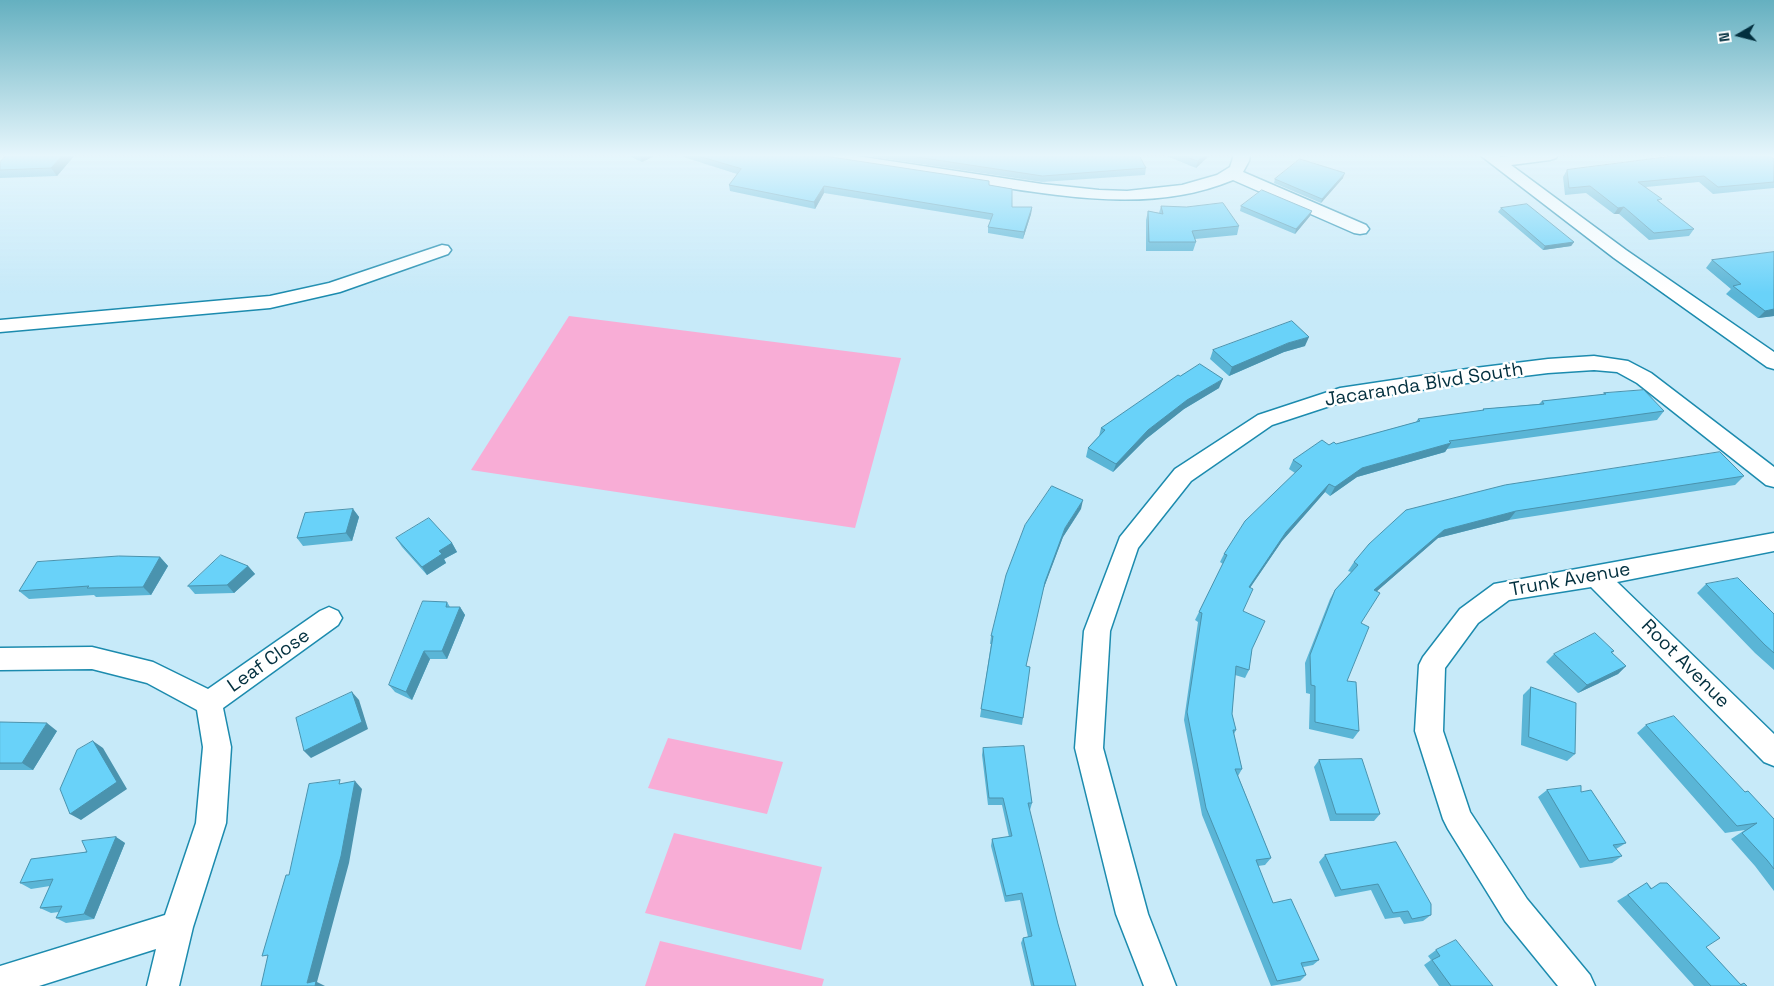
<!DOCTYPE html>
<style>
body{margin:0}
#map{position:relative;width:1774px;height:986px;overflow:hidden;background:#c7eaf9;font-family:"Space Grotesk",sans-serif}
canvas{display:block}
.north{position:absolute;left:1714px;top:10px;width:50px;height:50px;-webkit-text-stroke:4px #fff;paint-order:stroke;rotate:262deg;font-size:14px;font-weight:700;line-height:20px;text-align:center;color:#03303f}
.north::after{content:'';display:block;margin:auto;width:18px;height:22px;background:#03303f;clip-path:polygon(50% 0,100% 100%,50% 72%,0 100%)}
</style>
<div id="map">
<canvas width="1774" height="986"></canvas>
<div class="north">N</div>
</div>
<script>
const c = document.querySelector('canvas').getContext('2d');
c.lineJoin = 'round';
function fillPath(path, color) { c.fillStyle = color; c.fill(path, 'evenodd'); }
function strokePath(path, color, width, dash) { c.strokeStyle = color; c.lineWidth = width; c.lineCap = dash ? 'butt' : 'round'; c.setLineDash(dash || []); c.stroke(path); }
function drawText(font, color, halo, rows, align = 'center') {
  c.font = font + ' "Space Grotesk",sans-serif'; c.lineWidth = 5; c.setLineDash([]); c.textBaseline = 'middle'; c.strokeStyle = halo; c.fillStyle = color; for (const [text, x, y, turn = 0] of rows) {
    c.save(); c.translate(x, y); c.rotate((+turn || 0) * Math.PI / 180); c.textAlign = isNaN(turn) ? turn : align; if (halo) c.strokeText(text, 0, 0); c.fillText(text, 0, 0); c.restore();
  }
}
fillPath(new Path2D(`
 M569,316L901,358L855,528L471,470Z
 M668,738L783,762L767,814L648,788Z
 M674,833L822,867L801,950L645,913Z
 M660,941L824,979L822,986H645Z`), '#f8add6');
const minor = new Path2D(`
 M812,155H850L1042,184L1099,190L1127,191L1182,185L1217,175L1230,167L1234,155H1250L1249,161L1243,172L1366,225L1369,229L1366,233L1360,234L1354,233L1233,180C1153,213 1069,197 986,185C930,177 875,168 820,160L814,158Z
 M1480,155H1498L1501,157L1517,155H1558L1556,158L1550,160L1511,165L1626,250L1774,352V369L1767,367L1614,258Z
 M1748,155H1774V161L1750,158Z
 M442,245L448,246L451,250L448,254L340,292L270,308L0,332V320L270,296L329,283Z
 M1594,356L1628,361L1651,373L1774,467V487L1766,485L1637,383L1617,372L1594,370L1548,373L1467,383L1342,402L1272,425L1191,481L1138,548L1110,631L1103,748L1148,914L1176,986H1144L1116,914L1075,748L1084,631L1120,537L1175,469L1258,415L1340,388L1467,369L1548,359Z
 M1774,533V551L1617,582L1774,734V766L1764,762L1591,587L1509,600L1478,623L1445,668L1443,731L1470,812L1527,899L1590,975L1595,986H1558L1505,921L1448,829L1443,819L1415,731L1419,665L1423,657L1460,609L1494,584Z
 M329,607L338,611L342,618L338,625L223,708L231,747L226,823L193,927L179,986H147L156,949L39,986H0V966L165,915L196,823L203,747L197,710L147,683L92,669L0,670V648L92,647L153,662L208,689L320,611Z`);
strokePath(minor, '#1c8bae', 3);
fillPath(minor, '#fff');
fillPath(new Path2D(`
 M7,155H75L57,176L0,178V162Z
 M627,155H656L642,162Z
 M677,155H818L989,185L1012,207H1032L1031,214L1023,239L988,233V227L991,220L824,193L815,209L730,191L729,185L737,174Z
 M861,155H1107L1146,168L1145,175L1042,182Z
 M1164,155H1210L1196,168Z
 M1774,159V188L1713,194L1699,182L1646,187L1660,202L1694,229L1689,236L1649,240L1619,214H1614L1586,193L1565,195L1563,177L1567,170Z
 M1343,178L1321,203L1274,183L1275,179Z
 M1161,206L1239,226L1237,235L1195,239L1196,242L1193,251H1146V220L1148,211L1159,213Z
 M1241,206L1310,216L1295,234L1240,211Z
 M1501,208L1574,242L1571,246L1543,250L1498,212Z
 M1774,252V316L1758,318L1726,294L1731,289L1706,268L1712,260Z
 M1305,346L1284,352L1229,376L1210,359L1213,350Z
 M1180,376L1219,388L1184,409L1146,439L1113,472L1086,457L1088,448L1099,436L1101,428Z
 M1604,393L1664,411L1657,420L1447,449L1445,452L1357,477L1330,496L1325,492L1282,541L1250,588L1243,611L1252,649L1249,670L1245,678L1235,675L1232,714L1236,730L1234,734L1242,769L1238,776L1271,858L1265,865L1258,866L1273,903L1319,960L1313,965L1303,967L1306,975L1300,981L1271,986L1202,815L1184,720L1198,622L1195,620L1223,564L1220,562L1224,554L1295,473L1289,469L1293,460L1329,445L1336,444L1416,422L1418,419L1482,411L1483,409L1539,404L1542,401L1603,395Z
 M1744,476L1735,485L1509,520L1438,538L1377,591L1361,623L1347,681L1359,731L1353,739L1309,729L1310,694L1306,693L1305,663L1330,599L1335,590L1351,572L1348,571L1354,562L1406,510Z
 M353,509L359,517L352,541L303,546L297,538Z
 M1081,509L1063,537L1043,590L1026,666L1023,718L1022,725L980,717L991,644H990L991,636Z
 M396,538L452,543L457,552L444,559L446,563L427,575L402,547Z
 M160,557L168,566L151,595L96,597L94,595L29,599L19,591Z
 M248,566L255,574L234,593L195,594L188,586Z
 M1706,584L1774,614V670L1755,653L1697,593Z
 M447,602L450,607H460L465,615L447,659H430L412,700L395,692L389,685Z
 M1614,651L1612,653L1626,666L1618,674L1578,693L1546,662L1554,654Z
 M1531,687L1575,754L1567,761L1521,745L1523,695Z
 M0,722L57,731L33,770H0Z
 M1646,725L1745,792L1774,819V891L1755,866L1731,839L1745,830L1725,833L1637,733Z
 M983,748L1032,803L1030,810H1029L1058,924L1076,986H1031L1021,943L1023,938L1028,937L1020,900L1005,902L991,846L992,839L1009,837L1002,805H988L982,755Z
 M1319,760L1380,814L1374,821H1330L1314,767Z
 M1547,790L1581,792L1626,843L1616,849L1622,856L1612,863L1580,868L1538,797Z
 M116,837L125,843L94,919L66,923L56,918L59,912L51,913L40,908L50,886L31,889L20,883Z
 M1396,842L1431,915L1423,921L1404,924L1400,917L1385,919L1371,890L1335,897L1319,862L1325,855Z
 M1647,883L1740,984L1744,983L1747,986H1694L1617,901Z
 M1436,950L1493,986H1439L1424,965L1431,960L1428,956Z`), '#5ab5d6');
fillPath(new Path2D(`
 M63,155H75L57,176L51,168Z
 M642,155H656L642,162L640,156Z
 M1205,155H1210L1196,168L1198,161Z
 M1345,173L1343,178L1321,203L1322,199Z
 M824,186V193L815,209L814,202Z
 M1032,207L1031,214L1023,239L1024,232Z
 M1624,207L1619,214H1614L1618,208Z
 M1312,211L1310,216L1295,234L1296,229Z
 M1574,242L1571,246L1543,250L1545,246Z
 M1774,309V316L1758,318L1765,311Z
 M1309,337L1305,346L1284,352L1229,376L1232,367L1288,343Z
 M1223,379L1219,388L1184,409L1146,439L1113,472L1116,464L1148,430L1187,400Z
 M1451,443L1445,452L1357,477L1330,496L1335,487L1362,468Z
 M1329,484L1325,492L1282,541L1245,595L1249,587L1286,532Z
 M1083,500L1081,509L1063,537L1043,590L1045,582L1065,528Z
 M353,509L359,517L352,541L346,533Z
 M1516,511L1509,520L1438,538L1369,598L1374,590L1444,530Z
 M452,543L457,552L444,559L446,563L427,575L422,567L439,551Z
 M160,557L168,566L151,595L143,587Z
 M248,566L255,574L234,593L227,585Z
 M460,607L465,615L447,659L442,651Z
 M424,651L430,659L412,700L406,692Z
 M1626,666L1618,674L1578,693L1587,685Z
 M352,692L359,700L368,729L311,758L304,751Z
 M47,723L57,731L33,770L22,763Z
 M93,741L103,748L127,789L81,820L70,814Z
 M355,781L362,789L349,863L317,982L325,986H313L307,983Z
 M116,837L125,843L94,919L84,914Z`), '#4a93ae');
const building = new Path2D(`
 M7,155H63L51,168L0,170V162Z
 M695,155H818L989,181V185L1012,189V207H1032L1024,232L988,227L993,214L824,186L814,202L729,185L741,169Z
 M904,155H1107L1112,156V155H1139L1146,168L1043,176Z
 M1182,155H1205L1198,161Z
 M1681,155H1768L1774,159V182L1718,187L1704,176L1638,182L1662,199L1657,200L1694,229L1654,233L1624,207L1618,208L1590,186L1569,188L1567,170Z
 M1300,159L1345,173L1322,199L1275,179Z
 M1262,190L1312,211L1296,229L1241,206Z
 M1223,203L1239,226L1192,231L1196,242H1149L1148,211L1163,214L1161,206L1186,207Z
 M1527,204L1574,242L1545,246L1501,208Z
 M1774,252V309L1765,311L1733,286L1741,284L1712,260Z
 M1292,321L1309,337L1288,343L1232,367L1213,350Z
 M1200,364L1223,379L1187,400L1148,430L1116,464L1088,448L1105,430L1101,428L1178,375L1180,376Z
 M1644,390L1664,411L1449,441L1451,443L1362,468L1335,487L1329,484L1286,532L1249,587L1253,589L1243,611L1265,621L1252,649L1249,670L1236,666L1232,714L1236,730H1233L1242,769H1235L1271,858L1256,860L1273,903L1291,899L1319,960L1301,963L1306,975L1277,981L1206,808L1187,712L1202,613L1199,612L1227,555L1224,554L1245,521L1302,466L1293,460L1322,440L1329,445L1334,442L1336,444L1420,421L1418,419L1484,410L1483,409L1544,404L1542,401L1606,394L1604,393Z
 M1720,452L1744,476L1516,511L1444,530L1374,590L1380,593L1361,623L1369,627L1347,681L1356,682L1359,731L1315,722V686L1311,685L1310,655L1335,590L1358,565L1354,562L1369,544L1406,510L1505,485Z
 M1052,486L1083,500L1065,528L1045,582L1026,666L1030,667L1023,718L981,709L993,636H991L1006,575L1025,525Z
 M353,509L346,533L297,538L305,513Z
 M429,518L452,543L439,551L442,554L422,567L396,538Z
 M221,555L248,566L227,585L188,586Z
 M119,556L160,557L143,587L87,588L89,586L19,591L37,562Z
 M1738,578L1774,614V653L1765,645L1706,584Z
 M423,601L447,602L446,607H460L442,651H424L406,692L389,685Z
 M1595,633L1614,651L1611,652L1626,666L1587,685L1554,654Z
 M1531,687L1576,703L1575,754L1529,737Z
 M352,692L362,722L304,751L296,718Z
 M1674,716L1745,792L1748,791L1774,819V869L1767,860L1742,833L1757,823L1737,826L1646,725Z
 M0,722L47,723L22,763H0Z
 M93,741L117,782L70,814L60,789L77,750Z
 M1024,746L1032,803H1028L1058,924L1076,986H1034L1023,938L1032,936L1022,893L1006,896L992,839L1012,836L1003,798H989L983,748Z
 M1362,759L1380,814H1336L1319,760Z
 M340,780L339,784L355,781L341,856L307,983L316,981L315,986H261L268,955L262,956L286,875H289L309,784Z
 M1581,786V792L1591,790L1626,843L1613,845L1622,856L1589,861L1547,790Z
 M116,837L84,914L56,918L62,906L40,908L53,879L20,883L31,859L87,852L82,841Z
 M1396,842L1431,904V915L1412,919L1408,911L1393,913L1378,884L1341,890L1325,855Z
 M1647,883L1651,889L1660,883H1667L1720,938L1706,947L1741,985L1744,983L1747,986H1711L1628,895Z
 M1456,940L1493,986H1451L1432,960L1440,956L1436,950Z`);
fillPath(building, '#69d2f9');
strokePath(building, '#4a93ae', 1);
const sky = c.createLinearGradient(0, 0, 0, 293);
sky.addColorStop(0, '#65b0c0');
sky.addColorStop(0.53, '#e6f6fc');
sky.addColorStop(1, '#e6f6fc00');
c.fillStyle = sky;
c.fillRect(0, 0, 1774, 293);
drawText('19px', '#03303f', '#fff', [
 ["Jacaranda Blvd South",1424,385,-9],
 ["Trunk Avenue",1570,580,-10],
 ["Leaf Close",269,661,-35],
 ["Root Avenue",1685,664,45]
]);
</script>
